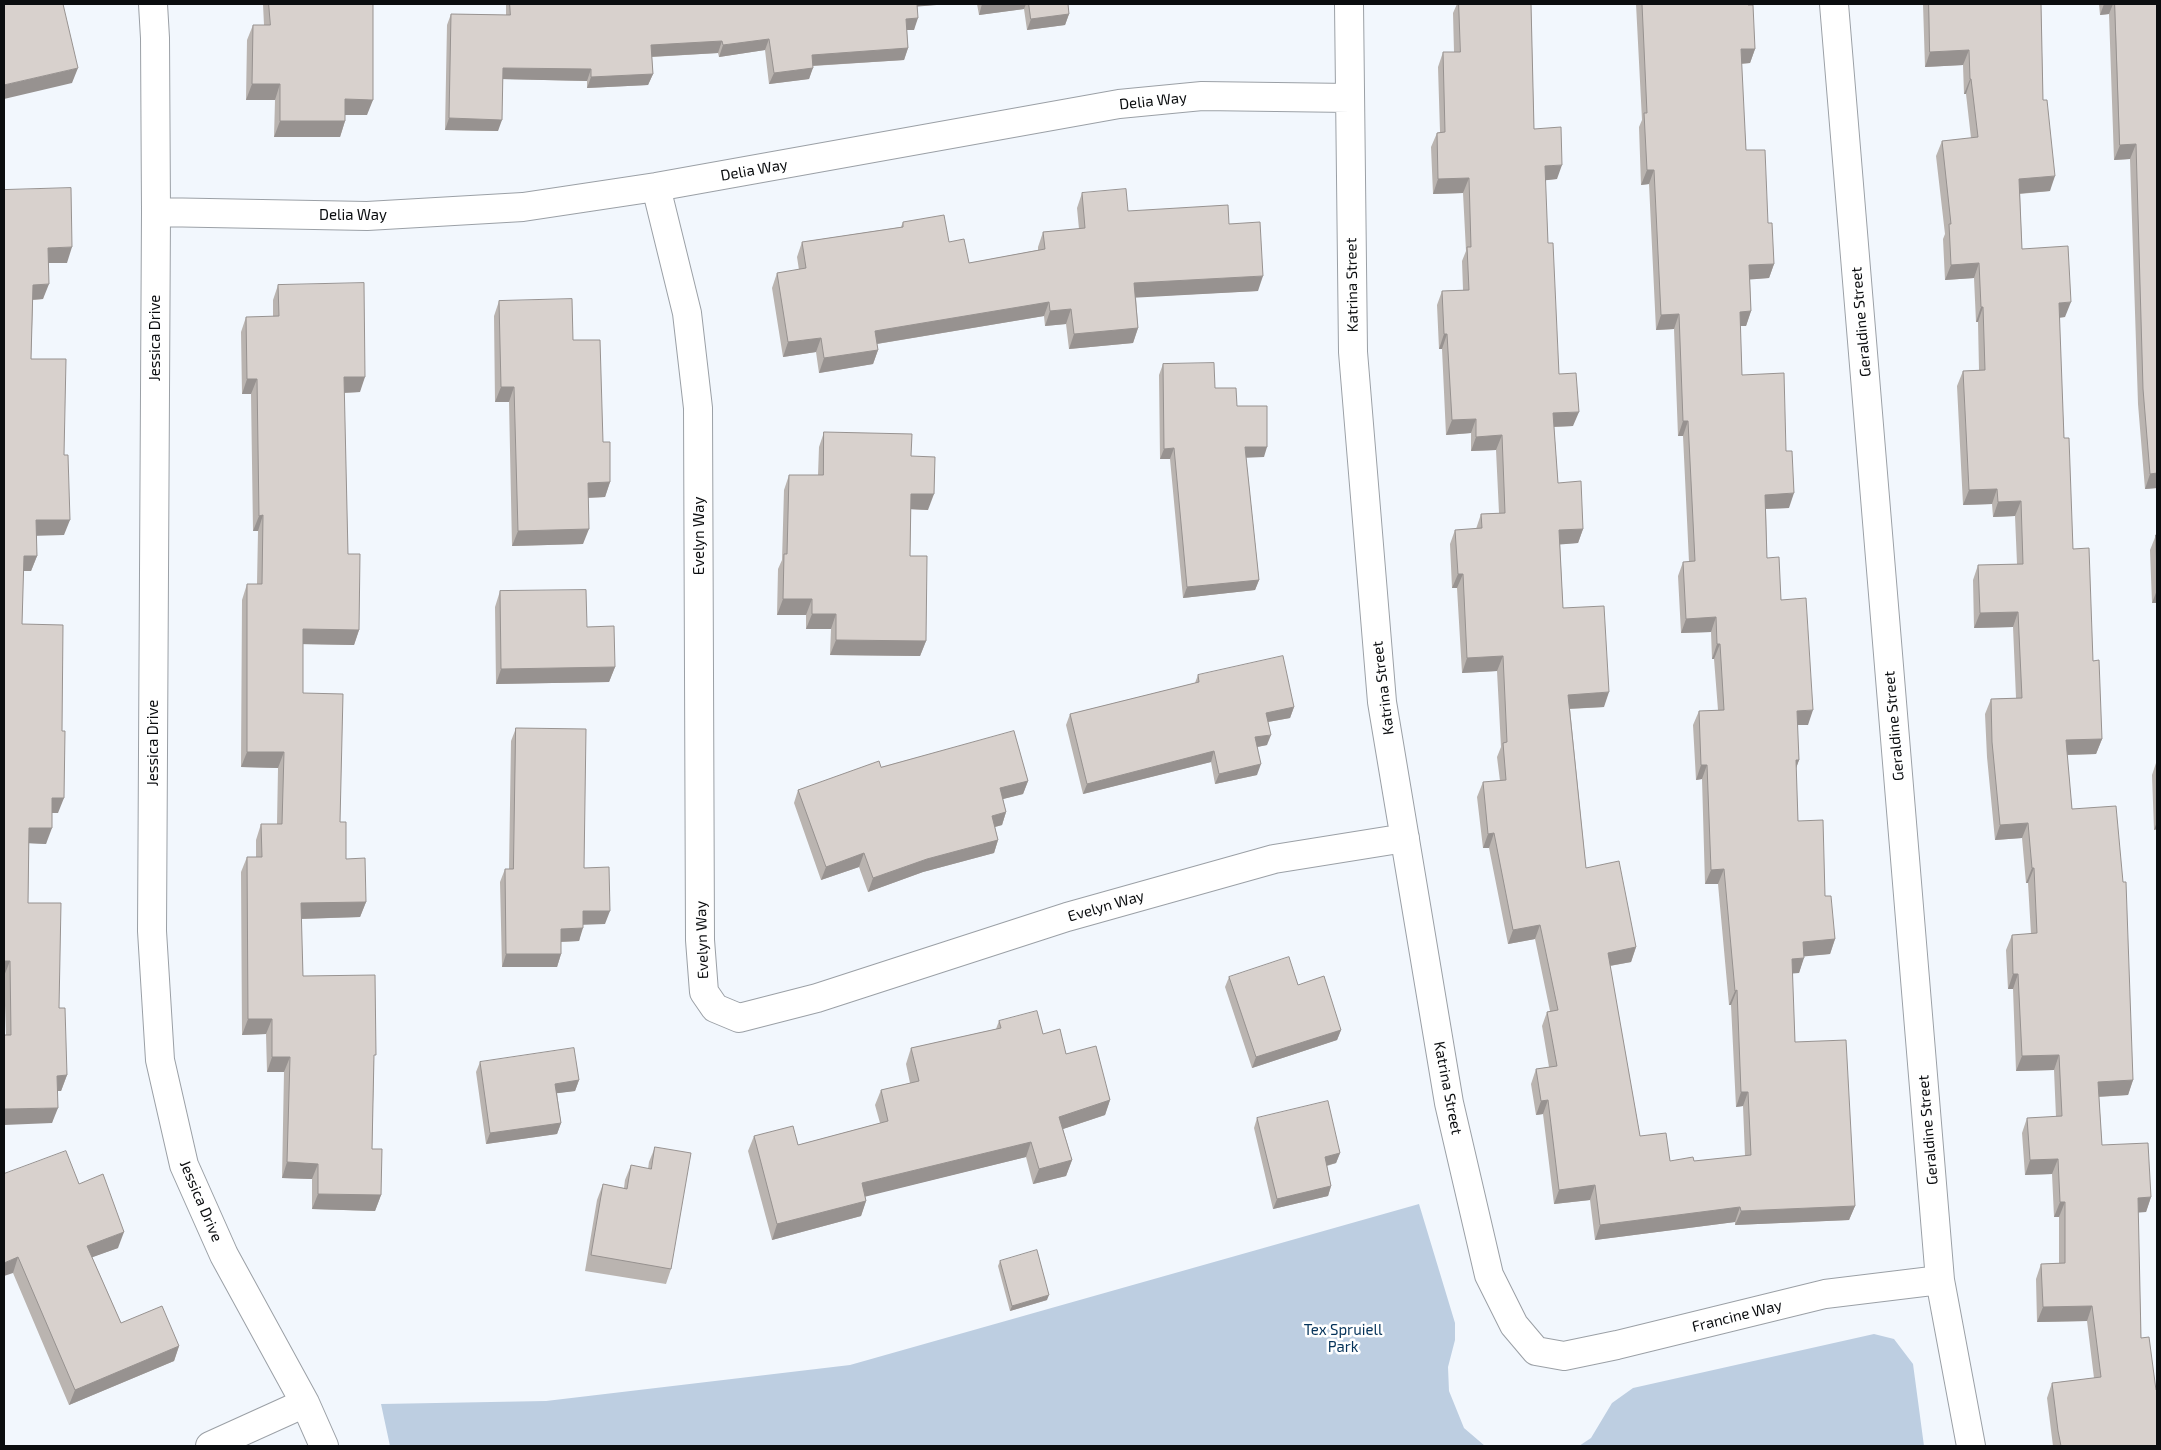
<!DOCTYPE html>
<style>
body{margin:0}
#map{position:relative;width:2161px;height:1450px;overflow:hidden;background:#f2f7fd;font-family:"Exo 2",sans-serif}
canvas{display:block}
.frame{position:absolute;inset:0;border:5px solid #0b0d0f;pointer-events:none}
</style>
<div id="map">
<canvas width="2161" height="1450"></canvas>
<div class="frame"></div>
</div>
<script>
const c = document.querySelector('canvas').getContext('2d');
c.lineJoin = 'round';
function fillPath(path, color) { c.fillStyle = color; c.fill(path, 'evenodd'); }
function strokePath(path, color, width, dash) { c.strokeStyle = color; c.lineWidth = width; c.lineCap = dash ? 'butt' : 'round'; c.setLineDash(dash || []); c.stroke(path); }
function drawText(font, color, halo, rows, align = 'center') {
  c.font = font + ' "Exo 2",sans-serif'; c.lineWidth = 5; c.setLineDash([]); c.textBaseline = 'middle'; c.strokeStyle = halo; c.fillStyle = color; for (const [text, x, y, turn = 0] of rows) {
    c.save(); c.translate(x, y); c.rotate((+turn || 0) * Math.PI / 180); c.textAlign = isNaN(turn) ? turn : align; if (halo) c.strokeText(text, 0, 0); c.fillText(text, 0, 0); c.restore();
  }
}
fillPath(new Path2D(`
 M1419,1204L1455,1323V1340L1448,1367L1449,1391L1464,1428L1485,1446H390L381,1404L546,1401L850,1365Z
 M1874,1334L1894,1339L1913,1364L1924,1446H1579L1591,1438L1612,1403L1633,1388Z`), '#bdcee1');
const minor = new Path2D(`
 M153,4L155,38L156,212L152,931L160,1060L184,1165L224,1255L305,1403L324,1446
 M1349,4L1353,352L1382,702L1449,1103L1489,1275L1514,1325L1536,1351L1564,1356L1617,1345L1825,1294L1940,1280
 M1834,4L1940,1280L1971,1446
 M656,187L687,313L698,408L700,940L704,992L715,1008L739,1018L817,998L1067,917L1274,859L1405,838
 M156,212L367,216L523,207L656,187L1119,104L1202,96L1350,98
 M210,1446L305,1403`);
strokePath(minor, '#9ba0a6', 30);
strokePath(minor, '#fff', 28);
fillPath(new Path2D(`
 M263,4H373L367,115H345V121L340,137H274L275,100H246L247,40L253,25H264Z
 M506,4H949L917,6L914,30H907L908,48L904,60L813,66L809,79L769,84L765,50L719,57L718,53L652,57L653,74L648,85L587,88V81L503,79L498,131L445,130L447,25L451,14L506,15Z
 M977,4H1068L1069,14L1065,25L1027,30L1024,9L979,15Z
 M1457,4H1531L1534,129L1557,179L1545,180L1548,243L1559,374L1573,426L1554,427L1558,483L1583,529L1578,543L1560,544L1563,608L1604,707L1570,709L1586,868L1636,947L1631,962L1610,966L1640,1136L1670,1161H1694L1745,1156L1743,1106L1736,1107L1731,1005H1729L1718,884H1705L1702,779L1696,780L1693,725L1699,711L1718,710L1714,659H1712L1711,632L1681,633L1678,576L1683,562H1689L1683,436H1678L1674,329L1656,330L1649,184L1641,185L1639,127L1642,120L1636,4H1747L1755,49L1750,63L1741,64L1746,150L1768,223L1774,264L1769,278L1750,279L1751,311L1746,326H1740L1742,375L1786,451L1789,508L1766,509L1767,558L1781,600L1808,725H1797L1799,760L1796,768L1798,821L1825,896L1835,939L1830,954L1804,956L1799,973H1792L1795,1042L1855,1206L1849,1220L1735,1225V1222L1595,1240L1590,1200L1554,1204L1543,1114L1536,1115L1531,1084L1536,1069L1549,1067L1542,1026L1547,1012L1550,1011L1535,939L1508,944L1489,848H1483L1477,797L1483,782L1500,781L1497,757L1501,747L1497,671L1462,673L1457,588H1452L1450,544L1455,530L1476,529L1481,514L1499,513L1496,450L1471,451V433L1446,435L1442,349H1439L1437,305L1442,291L1463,290L1462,261L1466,251L1463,193L1433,194L1431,147L1437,133L1440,132L1438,67L1443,52H1454L1453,13Z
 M1923,4H2041L2043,100L2050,191L2020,194L2022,249L2065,317L2059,318L2064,438L2073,549L2093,661L2102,739L2096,754L2067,755L2072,809L2133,1080L2128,1095L2099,1097L2102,1145L2151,1197L2146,1212H2138L2141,1338L2157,1446H2053L2047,1398L2052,1383L2094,1378L2087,1321L2037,1322L2036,1279L2041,1264L2059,1263V1217H2054L2052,1174L2025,1175L2022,1133L2027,1118L2056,1117L2054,1070L2016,1071L2013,989H2008L2006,950L2012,935L2031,934L2028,883H2026L2022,838L1995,840L1987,757L1985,714L1991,699L2016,698L2013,627L1974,628L1973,580L1978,565L2017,564L2015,516L1993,517L1992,504L1963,505L1957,386L1963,371L1979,370L1978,322H1976L1974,278L1945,280L1943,239L1945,234L1936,156L1942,141L1971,138L1966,94H1964L1963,65L1925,67Z
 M2099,4H2157V488L2145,489L2138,404L2130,159L2114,160L2109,14L2100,15Z
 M4,190L67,263H48L43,299L33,300L31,359L64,455V535H36L37,556L31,571H23L22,624L58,813H52L46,844L29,843L28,903L59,1008L67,1075L61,1091H57L52,1123L6,1035L4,976Z
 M1082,193L1128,211L1229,224L1258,291L1136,297L1138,328L1133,343L1069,349L1066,324L1045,326L1044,316L877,344L878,350L873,364L819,373L816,352L783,357L772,288L777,273L799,270L797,257L802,242L901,227L903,222L949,242L969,263L1038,250V247L1043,232L1079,229L1077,208Z
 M278,285L360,392L344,393L348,554L359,630L354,645L303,644V693L340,822L346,859L366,902L360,917L301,919L303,976L374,1061L372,1149L381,1195L375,1211L312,1209V1179L282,1178L284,1072H267L266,1034L242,1035L241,872L247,857H256V840L261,824H277L278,768L241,767L242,600L247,584H257L258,531H253L251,394H242L241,332L246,317H273V300Z
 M499,301L573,340L603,442L610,482L605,497L588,498L583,544L512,546L509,402H495L494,316Z
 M1163,364L1215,388L1237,406L1264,457H1246L1259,580L1255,590L1183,598L1170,459H1160L1159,375Z
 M824,432L911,456L928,510L911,509L910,556L926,641L920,656L830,655L831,629H806V615H777L778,569L782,560L784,490L789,475H818L819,447Z
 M2156,535H2157V603H2152L2150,550Z
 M500,591L587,627L615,667L609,682L496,684L495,607Z
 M1198,675L1294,707L1290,718L1268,722L1267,745L1257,747V775L1215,784L1211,762L1083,794L1066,725L1070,714L1195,683Z
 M516,728L584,868L605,924H583L579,941L561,942V954L557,967H502L500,882L505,869H509L511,741Z
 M2157,760V829L2154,830L2152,775Z
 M881,767L1028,781L1023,794L1003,799L1006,812L1002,825L995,827L998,840L994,853L923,872L868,892L859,867L821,880L794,803L798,790Z
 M1229,977L1298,985L1341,1030L1337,1040L1252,1068L1225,987Z
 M999,1021L1043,1034L1066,1054L1110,1100L1105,1115L1063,1129L1072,1160L1066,1176L1033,1184L1026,1157L865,1196L866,1201L861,1216L772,1240L748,1151L754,1136L798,1145L880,1123L875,1105L881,1090L910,1083L906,1064L911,1048L996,1029Z
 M480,1062L579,1080L575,1091L557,1093L561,1123L557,1134L486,1144L476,1072Z
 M1257,1118L1340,1153L1336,1163L1327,1166L1331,1186L1328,1196L1273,1209L1254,1128Z
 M655,1147L671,1269L666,1284L585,1271L597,1200L603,1184L624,1188L625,1180L631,1165L648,1169L649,1162Z
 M4,1174L79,1184L118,1248L92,1257L121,1323L179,1346L174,1361L69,1405L13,1273Z
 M1000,1261L1047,1300L1010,1311L998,1266Z`), '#bab4b0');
fillPath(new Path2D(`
 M913,4H949L912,7Z
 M982,4H1026L1024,9L979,15Z
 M2104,4H2113L2109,14L2100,15Z
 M1069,14L1065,25L1027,30L1031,19Z
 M918,18L914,30H902L906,19Z
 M769,39L765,50L719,57L723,45Z
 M722,41L718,53L647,57L651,45Z
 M908,48L904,60L808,66L812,55Z
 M1741,49H1755L1750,63L1735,64Z
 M1969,50L1963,65L1925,67L1930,52Z
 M78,68L72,83L4,99V85Z
 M503,68L591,69L587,81L499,79Z
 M813,68L809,79L769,84L774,73Z
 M653,74L648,85L587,88L591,77Z
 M1970,79H1971L1966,94H1964Z
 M252,84H280L275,100H246Z
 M345,99L373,100L367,115H340Z
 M449,118L502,120L498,131L445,130Z
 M280,121H345L340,137H274Z
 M2136,144L2130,159L2114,160L2120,145Z
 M1562,165L1557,179L1539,181L1545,166Z
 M1647,170H1654L1649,184L1641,185Z
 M2055,176L2050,191L2014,194L2019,179Z
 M1469,178L1463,193L1433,194L1438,179Z
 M72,247L67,263H42L48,248Z
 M1979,263L1974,278L1945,280L1951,265Z
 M1774,264L1769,278L1744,280L1749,265Z
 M1263,276L1258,291L1129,298L1134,283Z
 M49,284L43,299L28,300L33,285Z
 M1049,302L1044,316L870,345L875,331Z
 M2071,302L2065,317L2053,318L2059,303Z
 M1981,307H1983L1978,322H1976Z
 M1071,309L1066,324L1045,326L1050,311Z
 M1751,311L1746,326H1734L1740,312Z
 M1679,314L1674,329L1656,330L1661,315Z
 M1138,328L1133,343L1069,349L1074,334Z
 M1444,334H1447L1442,349H1439Z
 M821,338L816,352L783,357L788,342Z
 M878,350L873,364L819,373L824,358Z
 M344,377H365L360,392L339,393Z
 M247,379H257L251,394H242Z
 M501,387H514L509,402H495Z
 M1579,412L1573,426L1548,427L1553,413Z
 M1476,419L1471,433L1446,435L1452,420Z
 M1683,421H1688L1683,436H1678Z
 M1502,435L1496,450L1471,451L1476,437Z
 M1245,447H1267L1264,457L1241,458Z
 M1174,448L1170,459H1160L1164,449Z
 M2157,473V488L2145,489L2150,474Z
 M610,482L605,497L582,498L588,483Z
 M1997,489L1992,504L1963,505L1969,490Z
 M1794,493L1789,508L1760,509L1765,495Z
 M911,494H934L928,510L906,509Z
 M2021,501L2015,516L1993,517L1998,502Z
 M263,515L258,531H253L259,516Z
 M36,520H70L64,535L30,536Z
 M589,529L583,544L512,546L518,531Z
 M1583,529L1578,543L1554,545L1559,530Z
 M24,556H37L31,571H18Z
 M1458,574H1463L1457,588H1452Z
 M1259,580L1255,590L1183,598L1187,587Z
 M2157,590V603H2152Z
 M783,599H812L806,615H777Z
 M2018,612L2013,627L1974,628L1980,613Z
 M812,614H836L831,629H806Z
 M1716,617L1711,632L1681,633L1686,619Z
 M303,629L359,630L354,645L297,644Z
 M836,640L926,641L920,656L830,655Z
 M1717,644H1720L1714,659H1712Z
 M1503,656L1497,671L1462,673L1467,658Z
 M615,667L609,682L496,684L501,669Z
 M1609,692L1604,707L1563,709L1568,695Z
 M1294,707L1290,718L1262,723L1266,713Z
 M1813,710L1808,725H1791L1797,711Z
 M1271,735L1267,745L1252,748L1255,737Z
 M2102,739L2096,754L2061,755L2066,740Z
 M1214,751L1211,762L1083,794L1087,784Z
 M247,752H284L278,768L241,767Z
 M1796,760H1799L1794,774Z
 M1261,764L1257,775L1215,784L1219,774Z
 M1701,765H1707L1702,779L1696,780Z
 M1028,781L1023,794L995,801L1000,788Z
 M52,798H64L58,813H47Z
 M1006,812L1002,825L987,829L992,816Z
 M2157,822V829L2154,830Z
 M2028,823L2022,838L1995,840L2000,825Z
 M29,828H52L46,844L24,843Z
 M1494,833L1489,848H1483L1488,834Z
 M998,840L994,853L923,872L868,892L873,878L927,859Z
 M864,853L859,867L821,880L826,867Z
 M2032,868H2034L2028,883H2026Z
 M1724,869L1718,884H1705L1711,870Z
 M366,902L360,917L295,919L301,903Z
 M583,911H610L605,924L578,925Z
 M1540,925L1535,939L1508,944L1513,930Z
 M583,928L579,941L556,942L561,929Z
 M1835,939L1830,954L1798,957L1803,942Z
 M1636,947L1631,962L1603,967L1608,953Z
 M506,954H561L557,967H502Z
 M1804,958L1799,973L1786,974L1792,959Z
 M4,961H10L4,976Z
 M2013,974H2018L2013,989H2008Z
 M1737,990L1731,1005H1729L1735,991Z
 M248,1019H272L266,1034L242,1035Z
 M1341,1030L1337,1040L1252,1068L1256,1057Z
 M2059,1055L2054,1070L2016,1071L2022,1056Z
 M272,1057H290L284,1072H267Z
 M67,1075L61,1091H51L57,1076Z
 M579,1080L575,1091L551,1094L555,1084Z
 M2133,1080L2128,1095L2092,1097L2098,1082Z
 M1741,1092H1748L1743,1106L1736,1107Z
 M1110,1100L1105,1115L1054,1132L1059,1117Z
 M1548,1100L1543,1114L1536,1115L1541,1101Z
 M58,1108L52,1123L4,1125V1109Z
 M561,1123L557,1134L486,1144L490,1133Z
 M1031,1142L1026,1157L856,1199L862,1183Z
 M1340,1153L1336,1163L1321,1167L1325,1157Z
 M2058,1159L2052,1174L2025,1175L2030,1160Z
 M1072,1160L1066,1176L1033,1184L1039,1169Z
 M287,1162L318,1164L312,1179L282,1178Z
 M1595,1185L1590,1200L1554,1204L1559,1190Z
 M1331,1186L1328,1196L1273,1209L1277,1199Z
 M318,1194L381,1195L375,1211L312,1209Z
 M2151,1197L2146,1212L2133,1213L2138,1198Z
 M866,1201L861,1216L772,1240L777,1224Z
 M2060,1202H2065L2059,1217H2054Z
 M1855,1206L1849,1220L1735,1225L1741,1211Z
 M1740,1207L1735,1222L1595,1240L1600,1225Z
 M124,1232L118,1248L82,1261L87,1246Z
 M18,1257L13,1273L4,1276V1263Z
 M1049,1295L1047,1300L1010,1311L1012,1306Z
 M2092,1306L2087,1321L2037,1322L2043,1307Z
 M179,1346L174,1361L69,1405L75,1390Z`), '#979290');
const building = new Path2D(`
 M4,4H63L78,68L4,85Z
 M269,4H373V100L345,99V121H280V84H252L253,25H270Z
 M510,4H917L918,18L906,19L908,48L812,55L813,68L774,73L769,39L723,45L722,41L651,45L653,74L591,77V69L503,68L502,120L449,118L451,14L510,15Z
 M1029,4H1068L1069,14L1031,19Z
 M1459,4H1531L1534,129L1561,127L1562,165L1545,166L1548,243H1553L1559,374L1576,373L1579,412L1553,413L1558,483L1581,481L1583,529L1559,530L1563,608L1604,606L1609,692L1568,695L1586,868L1619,861L1636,947L1608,953L1640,1136L1666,1133L1670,1161L1693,1157L1694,1161L1751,1155L1748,1092H1741L1737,990L1735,991L1724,869L1711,870L1707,765H1701L1699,711L1724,710L1720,644H1717L1716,617L1686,619L1683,562L1695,561L1688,421H1683L1679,314L1661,315L1654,170H1647L1644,113H1647L1642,4H1747L1748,5H1753L1755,49H1741L1746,150H1765L1768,223H1772L1774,264L1749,265L1751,311L1740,312L1742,375L1784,373L1786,451H1792L1794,493L1765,495L1767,558L1779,557L1781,600L1806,598L1813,710L1797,711L1799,760H1796L1798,821L1823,820L1825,896H1831L1835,939L1803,942L1804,958L1792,959L1795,1042L1846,1040L1855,1206L1741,1211L1740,1207L1600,1225L1595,1185L1559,1190L1548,1100L1541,1101L1536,1069L1557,1066L1547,1012L1558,1010L1540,925L1513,930L1494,833L1488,834L1483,782L1506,780L1503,743L1507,742L1503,656L1467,658L1463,574H1458L1455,530L1482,528L1481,514L1505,513L1502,435L1476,437V419L1452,420L1447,334H1444L1442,291L1469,290L1467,247H1471L1469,178L1438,179L1437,133L1445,132L1443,52H1460Z
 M1929,4H2041L2043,100H2047L2055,176L2019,179L2022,249L2068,246L2071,302L2059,303L2064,438H2069L2073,549L2089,548L2093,661L2099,660L2102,739L2066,740L2072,809L2116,806L2123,882H2126L2133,1080L2098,1082L2102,1145L2148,1143L2151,1197L2138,1198L2141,1338L2149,1337L2156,1390H2157V1446H2061L2058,1431L2052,1383L2101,1377L2092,1306L2043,1307L2041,1264L2065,1263V1202H2060L2058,1159L2030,1160L2027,1118L2062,1116L2059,1055L2022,1056L2018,974H2013L2012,935L2037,933L2034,868H2032L2028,823L2000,825L1992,742L1991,699L2022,698L2018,612L1980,613L1978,565L2023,564L2021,501L1998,502L1997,489L1969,490L1963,371L1985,370L1983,307H1981L1979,263L1951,265L1949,224H1951L1942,141L1978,137L1971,79H1970L1969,50L1930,52Z
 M2115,4H2157V473L2150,474L2143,389L2136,144L2120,145Z
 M71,188L72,247L48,248L49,284L33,285L31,359H66L64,455H68L70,520H36L37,556H24L22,624L63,625L62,731H65L64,798H52V828H29L28,903H61L59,1008H65L67,1075L57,1076L58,1108L4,1109V1035H11L10,961H4V190Z
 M1126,189L1128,211L1228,205L1229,224L1260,222L1263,276L1134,283L1138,328L1074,334L1071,309L1050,311L1049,302L875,331L878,350L824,358L821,338L788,342L777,273L806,268L802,242L903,227V222L944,215L949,242L964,239L969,263L1045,249L1043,232L1085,228L1082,193Z
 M364,283L365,377H344L348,554H360L359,630L303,629V693L343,694L340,822H346V859L365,858L366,902L301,903L303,976L375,975L376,1055H374L372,1149H382L381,1195L318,1194V1164L287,1162L290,1057H272V1019H248L247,857H262L261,824H282L284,752H247V584H262L263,515L259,516L257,379H247L246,317L279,316L278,285Z
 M572,299L573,340H600L603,442H610V482L588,483L589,529L518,531L514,387H501L499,301Z
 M1214,363L1215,388H1236L1237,406H1267V447H1245L1259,580L1187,587L1174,448L1164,449L1163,364Z
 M824,432L912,434L911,456L935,457L934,494H911L910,556H927L926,641L836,640V614H812V599H783L784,554H787L789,475H823Z
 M2156,535H2157V574Z
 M586,590L587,627L614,626L615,667L501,669L500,591Z
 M1283,656L1294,707L1266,713L1271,735L1255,737L1261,764L1219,774L1214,751L1087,784L1070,714L1199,682L1198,675Z
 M516,728L586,729L584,868L609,867L610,911H583V928L561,929V954H506L505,869H513Z
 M1014,731L1028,781L1000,788L1006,812L992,816L998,840L927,859L873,878L864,853L826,867L798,790L879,761L881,767Z
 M1289,957L1298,985L1324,976L1341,1030L1256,1057L1229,977Z
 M1037,1011L1043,1034L1060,1029L1066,1054L1096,1046L1110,1100L1059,1117L1072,1160L1039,1169L1031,1142L862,1183L866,1201L777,1224L754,1136L793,1126L798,1145L888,1121L881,1090L919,1081L911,1048L1001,1028L999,1021Z
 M574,1048L579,1080L555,1084L561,1123L490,1133L480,1062Z
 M1328,1101L1340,1153L1325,1157L1331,1186L1277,1199L1257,1118Z
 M655,1147L691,1153L671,1269L591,1255L603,1184L627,1189L631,1165L651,1169Z
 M66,1151L79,1184L103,1174L124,1232L87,1246L121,1323L162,1306L179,1346L75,1390L18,1257L4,1263V1174Z
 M1037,1250L1049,1295L1012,1306L1000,1261Z`);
fillPath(building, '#d8d1cd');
strokePath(building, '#979290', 1);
drawText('15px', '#0b0d0f', '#fff', [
 ["Delia Way",1153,101,-6],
 ["Delia Way",754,170,-10],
 ["Delia Way",353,215],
 ["Katrina Street",1352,285,-91],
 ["Geraldine Street",1861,322,-95],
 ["Jessica Drive",155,338,-90],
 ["Evelyn Way",699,536,-90],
 ["Katrina Street",1383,688,-97],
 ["Geraldine Street",1894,726,-95],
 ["Jessica Drive",153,743,-90],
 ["Evelyn Way",1106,906,-16],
 ["Evelyn Way",702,940,-92],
 ["Katrina Street",1448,1088,79],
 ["Geraldine Street",1928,1130,-95],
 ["Jessica Drive",201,1201,67],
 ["Francine Way",1737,1316,-14]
]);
drawText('15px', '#05335a', '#fff', [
 ["Tex Spruiell",1343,1330],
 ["Park",1343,1347]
]);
</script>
